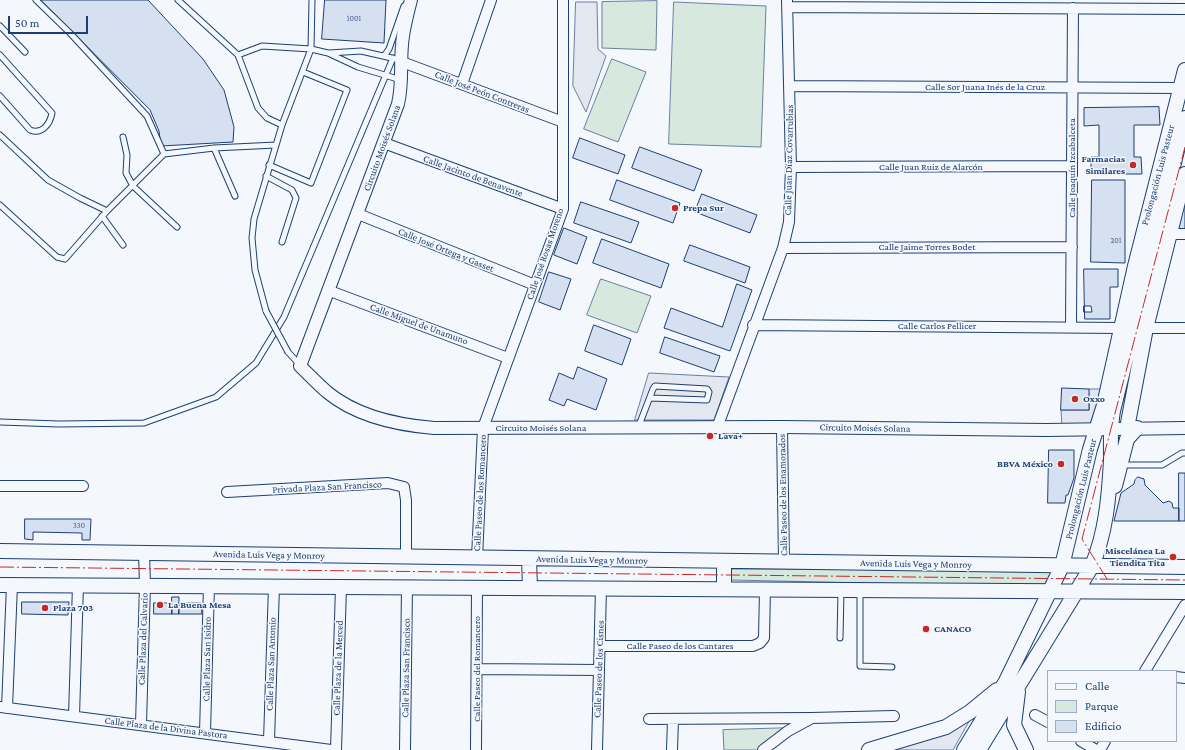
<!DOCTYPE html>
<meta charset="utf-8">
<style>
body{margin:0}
#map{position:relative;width:1185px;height:750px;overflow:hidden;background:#f4f7fb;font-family:"Crimson Pro",serif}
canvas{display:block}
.legend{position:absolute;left:1047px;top:670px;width:130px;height:72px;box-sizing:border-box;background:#f4f7fb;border:1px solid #9eadc5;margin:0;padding:5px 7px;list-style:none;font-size:12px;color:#1d3f73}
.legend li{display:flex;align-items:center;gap:8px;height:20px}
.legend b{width:20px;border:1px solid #9eadc5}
.scale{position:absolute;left:8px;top:16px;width:80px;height:18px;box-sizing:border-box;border:2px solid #1d3f73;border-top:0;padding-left:5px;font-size:12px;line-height:14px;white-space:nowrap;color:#1d3f73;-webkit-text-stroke:3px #f4f7fb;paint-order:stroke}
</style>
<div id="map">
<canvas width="1185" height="750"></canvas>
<ul class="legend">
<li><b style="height:5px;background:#f4f7fb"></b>Calle</li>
<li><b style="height:11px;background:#d7e8df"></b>Parque</li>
<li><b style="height:11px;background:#d5e0f0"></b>Edificio</li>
</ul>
<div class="scale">50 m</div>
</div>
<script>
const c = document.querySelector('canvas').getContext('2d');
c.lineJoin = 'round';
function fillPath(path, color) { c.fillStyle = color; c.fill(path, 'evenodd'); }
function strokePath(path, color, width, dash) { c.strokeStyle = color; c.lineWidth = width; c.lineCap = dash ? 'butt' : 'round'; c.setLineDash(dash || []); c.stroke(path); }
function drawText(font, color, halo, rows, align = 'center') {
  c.font = font + ' "Crimson Pro",serif'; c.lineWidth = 3; c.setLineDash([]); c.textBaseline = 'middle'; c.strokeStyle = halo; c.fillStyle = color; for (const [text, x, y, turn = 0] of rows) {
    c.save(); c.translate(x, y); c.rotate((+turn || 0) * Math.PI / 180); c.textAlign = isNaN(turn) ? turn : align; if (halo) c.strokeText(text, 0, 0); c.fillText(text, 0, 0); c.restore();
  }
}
const green = new Path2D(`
 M657,1L656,50L602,48V2Z
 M674,2L766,6L761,147L669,144Z
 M612,59L646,72L618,142L584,129Z
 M601,279L651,296L637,333L587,315Z
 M731,569L1043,570L1049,571L1052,574L1047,587L731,580L729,575Z
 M787,728L759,750H724L723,730Z`);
fillPath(green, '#d7e8df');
strokePath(green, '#687fa3', 1);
const parking = new Path2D(`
 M576,2H597L598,49L606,56L586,112L573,86Z
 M649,373L729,377L714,420H635Z
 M1089,389H1106L1096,429L1062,427L1061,410H1089Z
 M972,716L953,750H882Z`);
fillPath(parking, '#e3e8f0');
strokePath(parking, '#687fa3', 1);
const building = new Path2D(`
 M41,0H148L203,59L224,90L234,127L233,142L161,146L159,131L150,110Z
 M325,0H386L384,43L322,39Z
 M1159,107L1160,125H1134V157H1141L1142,174H1091V157H1099V125L1084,126V108Z
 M580,138L625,155L618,174L573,158Z
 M640,147L702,170L694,191L632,168Z
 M617,180L680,203L673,223L610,200Z
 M1092,180H1125V263L1091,262Z
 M1185,193V232H1171Z
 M702,194L757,215L750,233L695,212Z
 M581,202L639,222L631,243L574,223Z
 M564,228L587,237L577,264L554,255Z
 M602,239L669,264L661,288L593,263Z
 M690,245L750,267L745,283L684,261Z
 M1084,269H1118V287H1110V319H1085Z
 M549,272L571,279L560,310L539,302Z
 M737,284L752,290L730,351L664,328L671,308L722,327Z
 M1084,306H1091L1092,312H1084Z
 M594,325L631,339L622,365L585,351Z
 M665,337L720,356L714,372L660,353Z
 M578,367L607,379L596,410L567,399L564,406L549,400L559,373L573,379Z
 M1062,388L1089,389V410H1061Z
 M1049,450H1074V478L1068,495H1066L1065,503H1048Z
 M1179,473H1185V521H1179Z
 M1138,477L1144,479L1145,485L1163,503L1169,501L1172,503L1173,508H1179V521H1114L1121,493L1134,484L1135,480Z
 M25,519H91L90,540H82V533L33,532V540L25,539Z
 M172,597H179V614H172Z
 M22,602H69L68,615L22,614Z
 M154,603H172V614H154Z
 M179,603H201L202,614H179Z`);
fillPath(building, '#d5e0f0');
strokePath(building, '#1d3f73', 1);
const service = new Path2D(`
 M36,0L70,33L147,116L164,154
 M178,0L238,55L258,108L267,118L282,125
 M0,26L25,52
 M329,53L361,51L396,59
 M0,55L52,113C50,124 42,135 30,130L0,96
 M238,55L262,46L311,49L328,53L358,67L401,80
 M384,56L389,49L404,6
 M0,135L48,180L80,198L107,211
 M123,137L127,155L126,173L133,186L177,227
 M214,148L235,196
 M269,165L311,183L347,90L303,72
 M266,176L292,190L296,198L282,242
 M0,205L57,257L65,259L107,211L164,154L214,148L276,145
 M102,216L123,245
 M266,311L255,270L252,238L254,219L282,125L311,49L312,0
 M288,352L300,365
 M0,422L59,424L144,423L216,397L256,363L284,317L393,58
 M638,428L653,389L655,386L707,389L709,392L707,400L650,398
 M1121,465H1162L1182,453H1185
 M860,592V666L892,667
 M840,638L841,591`);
const minor = new Path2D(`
 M788,7L1185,9
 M402,62L563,122
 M462,84L491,0
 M790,86L1181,88
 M384,143L563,209
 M791,167L1072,166
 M358,214L535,285
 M1169,234H1185
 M783,248L1072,247
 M330,291L508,358
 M753,325L1120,328
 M1071,327L1073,8
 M1146,328H1185
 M782,427L784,562
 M717,428L783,248L789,222L791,167L787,0
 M0,486H83
 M227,492L388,483L404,487L406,500V557
 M477,558L483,428L563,209V0
 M600,646H753L760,643L764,638L765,589
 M478,669L599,670
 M1145,671L1185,605
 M1176,677L1185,678
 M0,707L331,750
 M7,708L12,585
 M1035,715L1048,722
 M74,716L78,585
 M649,719L811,718L894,716
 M141,724L145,585L144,553
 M205,733L209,585
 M269,741L274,586
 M1081,741L1096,750
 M336,750L341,587
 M405,750L407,586
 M476,750L477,588
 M597,750L601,588
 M672,750L673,719
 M763,750L788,731L810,719
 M1100,750L1105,741`);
const tertiary = new Path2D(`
 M411,0C407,15 403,30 402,45C400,66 403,83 398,104L300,366C309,375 318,384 327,392C356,416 397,425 434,428L782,427L1046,430L1185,428`);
const secondary = new Path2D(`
 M1127,428L1146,328L1185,174
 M1115,486L1127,439L1137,428
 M0,551L1185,567
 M529,559L530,588
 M724,561V589
 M0,585L1185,592
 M1018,692L1014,725L1026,750
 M869,750L946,727L970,712L997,690
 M964,750L1005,683L1062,566L1090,449L1104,405L1135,266L1185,70
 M979,750L1092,566C1106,532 1109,497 1111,460C1111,443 1110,427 1113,411L1185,118`);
strokePath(service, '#1d3f73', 7);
strokePath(minor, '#1d3f73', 12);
strokePath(tertiary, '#1d3f73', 14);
strokePath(secondary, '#1d3f73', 16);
strokePath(service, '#f4f7fb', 5);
strokePath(minor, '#f4f7fb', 10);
strokePath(tertiary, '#f4f7fb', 12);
strokePath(secondary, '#f4f7fb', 14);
const serviceBridge = new Path2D(`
 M266,311L288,352`);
strokePath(serviceBridge, '#1d3f73', 7, []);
strokePath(serviceBridge, '#f4f7fb', 5);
strokePath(new Path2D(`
 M0,567L1185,580
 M1107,579L1082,539L1185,147`), '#c62828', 1, [14, 3, 2, 3]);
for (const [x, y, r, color] of [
 [1133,165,4,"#c62828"],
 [675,208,4,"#c62828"],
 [1075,399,4,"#c62828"],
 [710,436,4,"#c62828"],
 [1061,464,4,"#c62828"],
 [1173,557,4,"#c62828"],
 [160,605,4,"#c62828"],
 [45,608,4,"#c62828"],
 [926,629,4,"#c62828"]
]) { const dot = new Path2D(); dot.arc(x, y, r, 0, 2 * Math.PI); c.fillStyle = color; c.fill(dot); strokePath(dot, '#f4f7fb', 1.5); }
drawText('8px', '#4b6792', null, [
 ["1001",354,19],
 ["201",1116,241],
 ["330",79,526]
]);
drawText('10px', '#1d3f73', '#f4f7fb', [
 ["Calle Sor Juana Inés de la Cruz",985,87],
 ["Calle José Peón Contreras",482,92,21],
 ["Circuito Moisés Solana",382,148,-70],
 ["Calle Juan Díaz Covarrubias",789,160,-89],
 ["Calle Juan Ruiz de Alarcón",931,167],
 ["Calle Joaquín Izcabalceta",1072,168,-90],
 ["Prolongación Luis Pasteur",1158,175,-75],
 ["Calle Jacinto de Benavente",473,176,20],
 ["Calle Jaime Torres Bodet",927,247],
 ["Calle José Ortega y Gasset",446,250,22],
 ["Calle José Rosas Moreno",545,254,-71],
 ["Calle Miguel de Unamuno",419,324,20],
 ["Calle Carlos Pellicer",937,326],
 ["Circuito Moisés Solana",541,428],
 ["Circuito Moisés Solana",865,428,1],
 ["Privada Plaza San Francisco",327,487,-3],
 ["Prolongación Luis Pasteur",1081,489,-76],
 ["Calle Paseo de los Romancero",480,493,-87],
 ["Calle Paseo de los Enamorados",783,495,-91],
 ["Avenida Luis Vega y Monroy",269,555,1],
 ["Avenida Luis Vega y Monroy",592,560,1],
 ["Avenida Luis Vega y Monroy",916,564,1],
 ["Calle Plaza del Calvario",143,639,-88],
 ["Calle Paseo de los Cantares",680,646],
 ["Calle Plaza San Isidro",207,659,-89],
 ["Calle Plaza San Antonio",271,664,-88],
 ["Calle Plaza de la Merced",338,668,-88],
 ["Calle Plaza San Francisco",406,668,-89],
 ["Calle Paseo del Romancero",477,669,-90],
 ["Calle Paseo de los Cisnes",599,669,-88],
 ["Calle Plaza de la Divina Pastora",166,728,7]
]);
drawText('bold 10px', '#1d3f73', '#f4f7fb', [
 ["Farmacias",1125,159,"right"],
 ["Similares",1125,171,"right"],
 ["Prepa Sur",683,208],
 ["Oxxo",1083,399],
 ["Lava+",718,436],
 ["BBVA México",1053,464,"right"],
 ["Miscelánea La",1165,551,"right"],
 ["Tiendita Tita",1165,563,"right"],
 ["La Buena Mesa",168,605],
 ["Plaza 703",53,608],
 ["CANACO",934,629]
], 'left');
</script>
